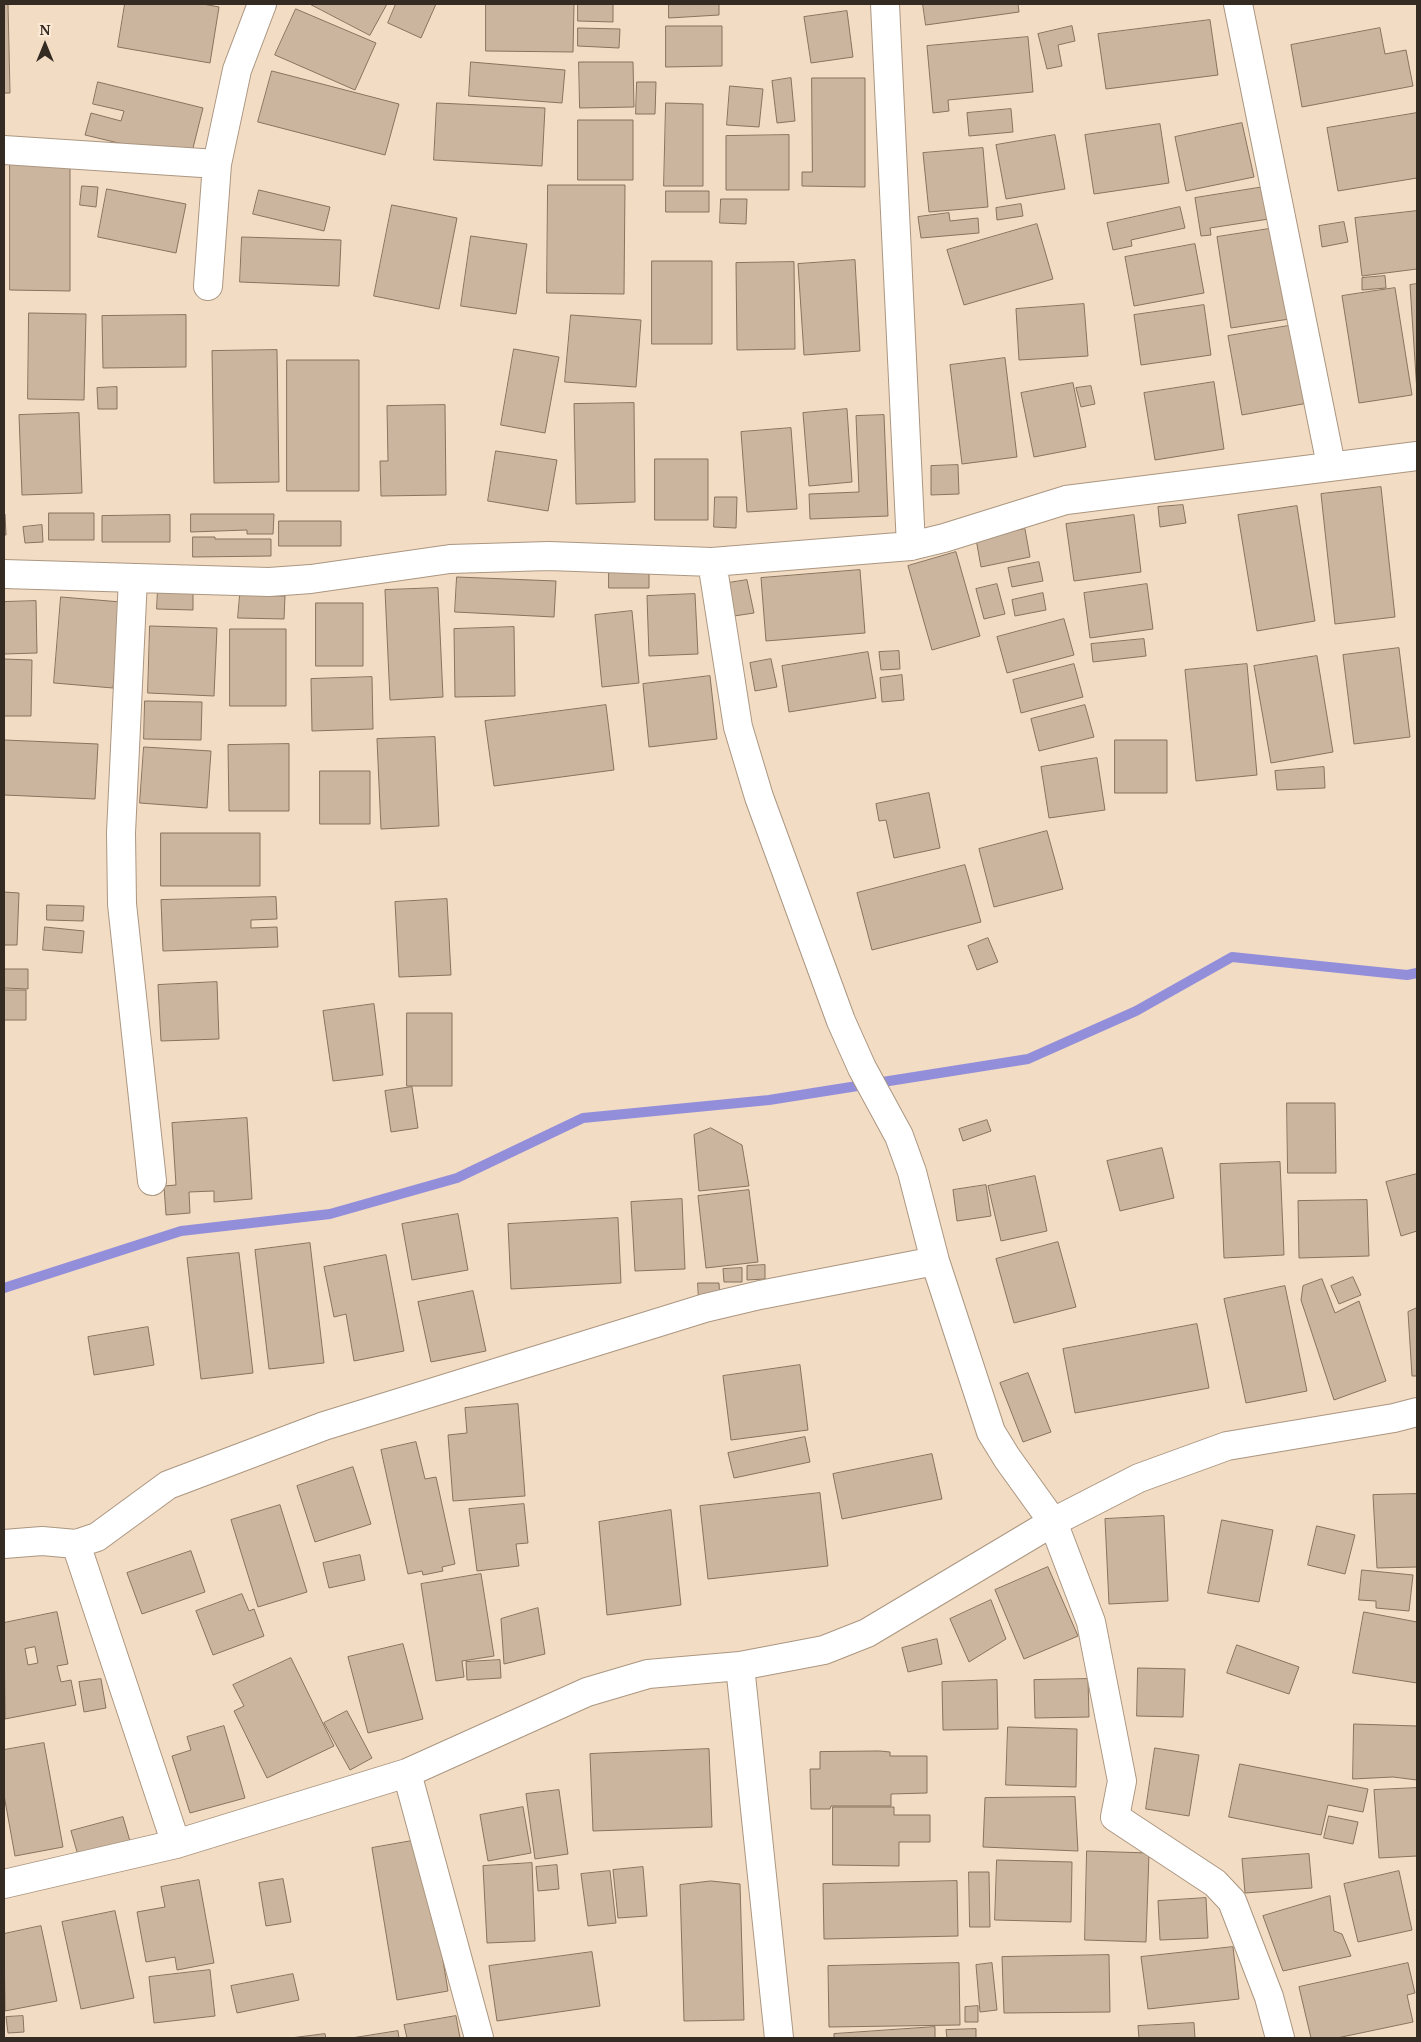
<!DOCTYPE html>
<style>
body{margin:0}
#map{position:relative;width:1421px;height:2042px;overflow:hidden;background:#f3dcc4;font-family:"Noto Serif",serif}
canvas{display:block}
.frame{position:absolute;inset:0;border:5px solid #342c23;pointer-events:none}
.north{position:absolute;left:20px;top:20px;width:50px;height:50px;-webkit-text-stroke:4px #fcead7;paint-order:stroke;rotate:0deg;font-size:14px;font-weight:700;line-height:20px;text-align:center;color:#342c23}
.north::after{content:'';display:block;margin:auto;width:18px;height:22px;background:#342c23;clip-path:polygon(50% 0,100% 100%,50% 72%,0 100%)}
</style>
<div id="map">
<canvas width="1421" height="2042"></canvas>
<div class="frame"></div>
<div class="north">N</div>
</div>
<script>
const c = document.querySelector('canvas').getContext('2d');
c.lineJoin = 'round';
function strokePath(path, color, width, dash) { c.strokeStyle = color; c.lineWidth = width; c.lineCap = dash ? 'butt' : 'round'; c.setLineDash(dash || []); c.stroke(path); }
function fillPath(path, color) { c.fillStyle = color; c.fill(path, 'evenodd'); }
strokePath(new Path2D(`
 M4,1288L181,1231L330,1214L457,1178L583,1118L769,1100L1028,1059L1136,1011L1232,957L1407,975L1417,973`), '#938eda', 10);
const building = new Path2D(`
 M4,4H8L10,93H4Z
 M125,4H203L219,7L210,63L118,47Z
 M310,4H387L370,35Z
 M396,4H436L421,38L388,23Z
 M486,4H574L573,52L486,51Z
 M578,4H613V22L578,21Z
 M669,4H719V15L669,18Z
 M923,4H1018L1019,12L926,25Z
 M296,9L376,43L355,90L275,55Z
 M847,11L853,57L811,63L804,17Z
 M1210,20L1218,75L1106,89L1098,34Z
 M666,26H722V66L666,67Z
 M1072,26L1075,41L1058,45L1062,66L1047,69L1038,34Z
 M578,28L620,29L619,48L578,46Z
 M1380,28L1385,54L1406,50L1413,86L1302,107L1291,45Z
 M1028,37L1033,92L948,100L949,111L933,113L927,46Z
 M471,62L565,70L562,103L469,96Z
 M579,62H633L634,107L580,108Z
 M272,71L399,104L385,155L258,122Z
 M791,78L795,121L777,123L772,81Z
 M812,78H865V187L802,186V172H812Z
 M98,82L203,108L190,160L85,135L91,113L121,121L124,111L93,104Z
 M637,82H656L655,114H636Z
 M730,86L763,89L759,127L727,125Z
 M437,103L545,108L542,166L434,160Z
 M666,103L703,104V186H664Z
 M1011,109L1013,132L969,136L967,113Z
 M1417,113V178L1338,191L1327,128Z
 M578,120H633V180H578Z
 M1242,123L1254,177L1186,191L1175,137Z
 M1160,124L1169,183L1094,194L1085,135Z
 M789,135V190H726V136Z
 M1055,135L1065,189L1006,199L996,145Z
 M983,148L988,207L929,212L923,153Z
 M10,160H70V291L10,290Z
 M548,185H625L624,294L547,293Z
 M82,186L98,187L96,207L80,205Z
 M1264,187L1269,219L1210,228L1211,235L1201,236L1195,198Z
 M107,189L186,204L176,253L98,237Z
 M259,190L330,207L324,231L253,214Z
 M666,191H709V212H666Z
 M721,199H747L746,224L720,223Z
 M1021,204L1023,216L997,220L996,208Z
 M392,205L457,218L439,309L374,296Z
 M1180,207L1185,228L1131,240L1132,246L1113,250L1107,223Z
 M1417,211V269L1362,276L1355,218Z
 M949,213L950,221L978,218L979,233L921,238L918,217Z
 M1344,222L1348,242L1322,247L1319,226Z
 M1037,224L1053,279L964,305L947,250Z
 M1282,227L1296,318L1231,328L1217,237Z
 M471,236L527,244L516,314L461,306Z
 M242,237L341,240L339,286L240,282Z
 M1195,244L1204,293L1134,306L1125,257Z
 M855,260L860,351L804,355L798,264Z
 M652,261H712V344H652Z
 M794,262L795,349L737,350L736,263Z
 M1385,276L1386,288L1362,290V278Z
 M1417,284V392L1410,285Z
 M1395,288L1412,395L1359,403L1342,296Z
 M1084,304L1088,356L1019,360L1016,309Z
 M1204,305L1211,355L1141,365L1134,315Z
 M29,313L86,314L84,400L28,399Z
 M186,315V367L103,368L102,316Z
 M571,315L641,320L636,387L565,382Z
 M1294,325L1308,403L1242,415L1228,336Z
 M514,349L559,357L545,433L501,425Z
 M277,350L279,482L214,483L212,351Z
 M1005,358L1017,457L962,464L950,365Z
 M287,360H359V491H287Z
 M1214,382L1224,449L1155,460L1144,393Z
 M1073,383L1086,447L1034,457L1021,393Z
 M1091,386L1095,404L1081,407L1076,388Z
 M117,387V409H98L97,388Z
 M634,403L635,502L576,504L574,404Z
 M445,405L446,495L381,496L380,461H388L387,406Z
 M847,409L852,482L809,486L803,413Z
 M79,413L82,493L22,495L19,415Z
 M884,415L888,516L810,519L809,494L859,492L856,416Z
 M791,428L797,509L747,512L741,432Z
 M496,451L557,460L548,511L488,501Z
 M655,459H708V520H655Z
 M958,465L959,494L931,495V466Z
 M1381,487L1395,617L1335,624L1321,494Z
 M715,497H737L736,528L714,527Z
 M1183,505L1186,523L1160,527L1158,507Z
 M1297,506L1315,621L1257,631L1238,515Z
 M49,513H94V540H49Z
 M4,514H5L6,535H4Z
 M191,514H274L273,534H247V530L191,532Z
 M170,515V542H102V516Z
 M1134,515L1141,572L1074,581L1066,524Z
 M279,521H341V546H279Z
 M42,525L43,542L25,543L23,527Z
 M1025,529L1030,557L981,567L976,539Z
 M193,537H215V539H271V556L193,557Z
 M956,552L980,636L932,650L908,566Z
 M1039,562L1043,581L1012,587L1008,568Z
 M609,570H649V588H609Z
 M860,570L865,633L766,641L761,578Z
 M457,577L556,581L554,617L455,612Z
 M747,580L754,613L734,616L728,583Z
 M997,584L1005,614L984,619L976,589Z
 M1147,584L1153,629L1090,638L1084,593Z
 M158,588H193V610L157,609Z
 M438,588L443,697L390,700L385,590Z
 M1043,593L1046,610L1015,616L1012,600Z
 M695,594L698,654L649,656L647,596Z
 M240,595L285,596L284,619L238,618Z
 M61,597L121,602L113,688L54,683Z
 M36,601L37,653L4,654V602Z
 M316,603H363V666H316Z
 M632,611L639,683L602,687L595,615Z
 M1064,619L1074,655L1007,673L997,637Z
 M150,626L217,628L214,696L148,693Z
 M514,627L515,696L455,697L454,629Z
 M230,629H286V706H230Z
 M1144,639L1146,656L1093,662L1091,644Z
 M1399,648L1410,737L1354,744L1343,655Z
 M899,651L900,669L881,670L879,652Z
 M868,652L876,698L789,712L782,666Z
 M1317,656L1333,752L1271,763L1254,666Z
 M4,659L32,660L31,716H4Z
 M771,659L777,687L755,691L750,663Z
 M1074,664L1083,697L1021,713L1013,680Z
 M1247,664L1257,775L1196,781L1185,670Z
 M902,675L904,700L882,702L880,678Z
 M710,676L717,739L649,747L643,684Z
 M372,677L373,729L312,731L311,679Z
 M145,701L202,702L201,740L144,739Z
 M606,705L614,770L494,786L485,721Z
 M1085,705L1094,737L1039,751L1031,719Z
 M435,737L439,826L381,829L377,739Z
 M4,740L98,744L95,799L4,795Z
 M1115,740H1167V793H1115Z
 M289,744V811H229L228,745Z
 M144,747L211,751L207,808L140,803Z
 M1097,758L1105,810L1049,818L1041,767Z
 M1324,767L1325,788L1277,790L1275,771Z
 M320,771H370V824H320Z
 M929,793L940,848L894,858L886,820L879,821L876,804Z
 M1047,831L1063,889L994,907L979,849Z
 M161,833H260V886H161Z
 M965,865L981,922L872,950L857,893Z
 M4,892L19,893L17,945H4Z
 M276,897L277,919L251,920V928L277,927L278,947L163,951L161,900Z
 M447,899L451,975L399,977L395,902Z
 M47,905L84,906L83,921L47,920Z
 M45,927L84,931L82,953L43,950Z
 M988,938L998,962L977,970L968,946Z
 M4,969H28V989L4,988Z
 M217,982L219,1039L161,1041L158,985Z
 M4,990H26V1020H4Z
 M374,1004L383,1075L333,1081L323,1011Z
 M407,1013H452V1086H407Z
 M412,1087L418,1128L391,1132L385,1091Z
 M1287,1103H1335L1336,1173H1288Z
 M247,1118L252,1199L214,1202V1191L189,1192L190,1213L166,1215L164,1186L176,1185L172,1123Z
 M987,1120L991,1131L963,1141L959,1129Z
 M711,1128L742,1145L749,1186L699,1191L694,1135Z
 M1162,1148L1174,1198L1120,1211L1107,1161Z
 M1280,1162L1284,1255L1224,1258L1220,1164Z
 M1417,1174V1231L1401,1236L1386,1182Z
 M1035,1176L1047,1231L1001,1241L988,1186Z
 M986,1185L991,1216L957,1221L953,1190Z
 M749,1190L758,1262L706,1268L698,1196Z
 M682,1199L685,1269L635,1271L631,1202Z
 M1367,1200L1369,1256L1299,1258L1298,1201Z
 M458,1214L468,1270L412,1280L402,1224Z
 M618,1218L621,1283L511,1289L508,1224Z
 M1058,1242L1076,1307L1014,1323L996,1259Z
 M310,1243L324,1363L269,1369L255,1250Z
 M239,1253L253,1373L201,1379L187,1258Z
 M386,1255L404,1351L354,1361L346,1314L334,1317L324,1267Z
 M765,1265V1279L747,1280V1266Z
 M742,1268V1282H724L723,1269Z
 M1353,1277L1361,1295L1339,1304L1331,1286Z
 M1322,1279L1335,1313L1359,1301L1386,1381L1334,1400L1301,1300L1303,1286Z
 M698,1283H719L720,1301H699Z
 M1285,1286L1307,1391L1246,1403L1224,1299Z
 M473,1291L486,1351L431,1362L418,1302Z
 M1417,1308V1376H1412L1408,1312Z
 M1197,1324L1209,1388L1075,1413L1063,1349Z
 M148,1327L154,1365L94,1375L88,1337Z
 M800,1365L808,1430L731,1440L723,1376Z
 M1028,1373L1051,1432L1023,1442L1000,1383Z
 M518,1404L525,1496L453,1501L448,1435L467,1433L465,1408Z
 M805,1437L810,1462L734,1478L728,1453Z
 M416,1442L425,1479L436,1477L455,1564L442,1567L443,1571L423,1575L422,1571L408,1574L381,1450Z
 M932,1454L942,1499L842,1519L833,1474Z
 M353,1467L371,1524L315,1542L297,1486Z
 M820,1493L828,1566L708,1579L700,1506Z
 M1417,1494V1567L1377,1568L1373,1495Z
 M524,1504L528,1543L516,1544L519,1566L477,1571L469,1509Z
 M280,1505L307,1592L258,1607L231,1520Z
 M671,1510L681,1605L607,1615L599,1522Z
 M1164,1516L1168,1601L1109,1604L1105,1519Z
 M1222,1520L1273,1530L1259,1602L1208,1593Z
 M1317,1526L1355,1535L1345,1574L1308,1565Z
 M191,1551L205,1592L142,1614L127,1573Z
 M360,1555L365,1580L329,1588L323,1563Z
 M1048,1567L1078,1636L1024,1659L995,1590Z
 M1362,1570L1413,1575L1409,1611L1376,1608V1601L1359,1600Z
 M481,1574L494,1656L462,1661L464,1677L436,1681L421,1584Z
 M242,1594L249,1611L254,1609L264,1636L213,1655L196,1611Z
 M991,1600L1006,1639L969,1662L950,1619Z
 M538,1608L545,1654L504,1664L501,1619Z
 M57,1612L68,1664L57,1666L61,1682L71,1680L76,1705L5,1719L4,1623ZM35,1647L38,1663L28,1665L25,1649Z
 M1364,1612L1417,1622V1683L1353,1673Z
 M937,1639L942,1664L908,1672L902,1648Z
 M403,1644L423,1719L368,1733L348,1657Z
 M1237,1645L1299,1667L1289,1694L1227,1673Z
 M291,1658L334,1746L267,1778L234,1711L244,1706L233,1685Z
 M500,1660L501,1678L467,1680L466,1662Z
 M1138,1668L1185,1669L1183,1717L1137,1716Z
 M101,1679L106,1708L84,1712L79,1682Z
 M1088,1679L1089,1717L1035,1718L1034,1680Z
 M997,1680L998,1729L943,1730L942,1682Z
 M347,1711L372,1758L350,1770L324,1723Z
 M1354,1724L1417,1726V1780L1393,1777L1353,1779Z
 M224,1726L245,1798L190,1813L172,1756L191,1750L187,1737Z
 M1008,1727L1077,1729L1076,1787L1006,1785Z
 M44,1743L63,1847L15,1856L4,1795V1750Z
 M1155,1748L1199,1755L1189,1816L1146,1809Z
 M709,1749L712,1827L593,1831L590,1754Z
 M880,1751L890,1752V1756H927V1793L891,1794V1806H831L830,1809H811L810,1769H820V1752Z
 M1240,1764L1368,1789L1363,1812L1328,1805L1321,1835L1229,1817Z
 M1417,1788V1856L1379,1858L1374,1790Z
 M559,1790L568,1854L535,1859L526,1794Z
 M1075,1797L1078,1851L983,1847L985,1798Z
 M523,1807L531,1853L488,1861L480,1815Z
 M833,1807H894V1815H930V1842H899V1866L833,1865Z
 M1329,1816L1358,1822L1353,1844L1324,1838Z
 M123,1817L132,1848L80,1862L71,1831Z
 M423,1839L448,1991L397,2000L372,1848Z
 M1087,1851L1149,1853L1146,1942L1085,1940Z
 M1309,1854L1312,1888L1245,1893L1242,1859Z
 M997,1860L1072,1862L1071,1922L995,1920Z
 M532,1863L535,1941L487,1943L483,1866Z
 M557,1865L559,1889L538,1891L536,1867Z
 M643,1867L647,1916L618,1918L613,1870Z
 M610,1871L616,1923L588,1926L581,1874Z
 M1399,1871L1412,1930L1358,1942L1344,1884Z
 M969,1872H989L990,1927H970Z
 M283,1879L291,1922L266,1926L259,1883Z
 M199,1880L214,1963L177,1970L175,1957L146,1962L137,1912L165,1907L161,1887Z
 M711,1881L740,1884L744,2020L684,2021L680,1885Z
 M957,1881L958,1936L824,1939L823,1884Z
 M1330,1896L1334,1931L1342,1934L1351,1956L1283,1971L1263,1916Z
 M1206,1898L1208,1938L1160,1940L1158,1901Z
 M115,1911L134,1998L81,2009L62,1922Z
 M41,1926L57,2001L5,2011L4,1934Z
 M1233,1947L1239,1999L1148,2009L1141,1957Z
 M592,1952L600,2006L497,2021L489,1966Z
 M1109,1955L1110,2012L1004,2013L1002,1957Z
 M959,1963L960,2025L829,2027L828,1966Z
 M992,1963L997,2010L980,2012L976,1965Z
 M1408,1963L1415,1993L1407,1995L1413,2022L1337,2038H1311L1299,1987Z
 M210,1970L215,2016L154,2023L149,1977Z
 M293,1974L299,2000L237,2013L231,1986Z
 M978,2006V2022H965V2007Z
 M23,2016L24,2032L8,2033L6,2017Z
 M456,2016L460,2038H407L404,2025Z
 M1194,2023L1195,2038H1139L1138,2026Z
 M935,2027V2038H834V2034Z
 M976,2029V2038H947L946,2030Z
 M398,2031L399,2038H352Z
 M325,2034L326,2038H291Z`);
fillPath(building, '#cbb59e');
strokePath(building, '#88735e', 1);
const street = new Path2D(`
 M885,4L911,546
 M1238,4L1331,465
 M4,150L217,164
 M208,286L217,164L237,70L262,4
 M712,562L738,727L759,797L841,1021L862,1068L899,1136L912,1172L935,1261L991,1432L1007,1458L1053,1522L1091,1622L1122,1781L1115,1817L1215,1883L1232,1901L1269,1997L1280,2038
 M4,574L269,582L311,579L450,559L549,556L712,562L911,546L944,538L1066,500L1417,456
 M133,578L121,833L122,904L152,1181
 M4,1544L42,1541L76,1544L97,1537L168,1485L324,1426L705,1308L760,1295L935,1261
 M76,1544L176,1844
 M740,1666L779,2038
 M407,1773L479,2038
 M4,1884L176,1844L407,1773L587,1692L648,1674L740,1666L824,1650L867,1633L1053,1522L1139,1478L1227,1446L1394,1418L1417,1412`);
strokePath(street, '#ab9680', 30);
strokePath(street, '#fff', 28);
</script>
